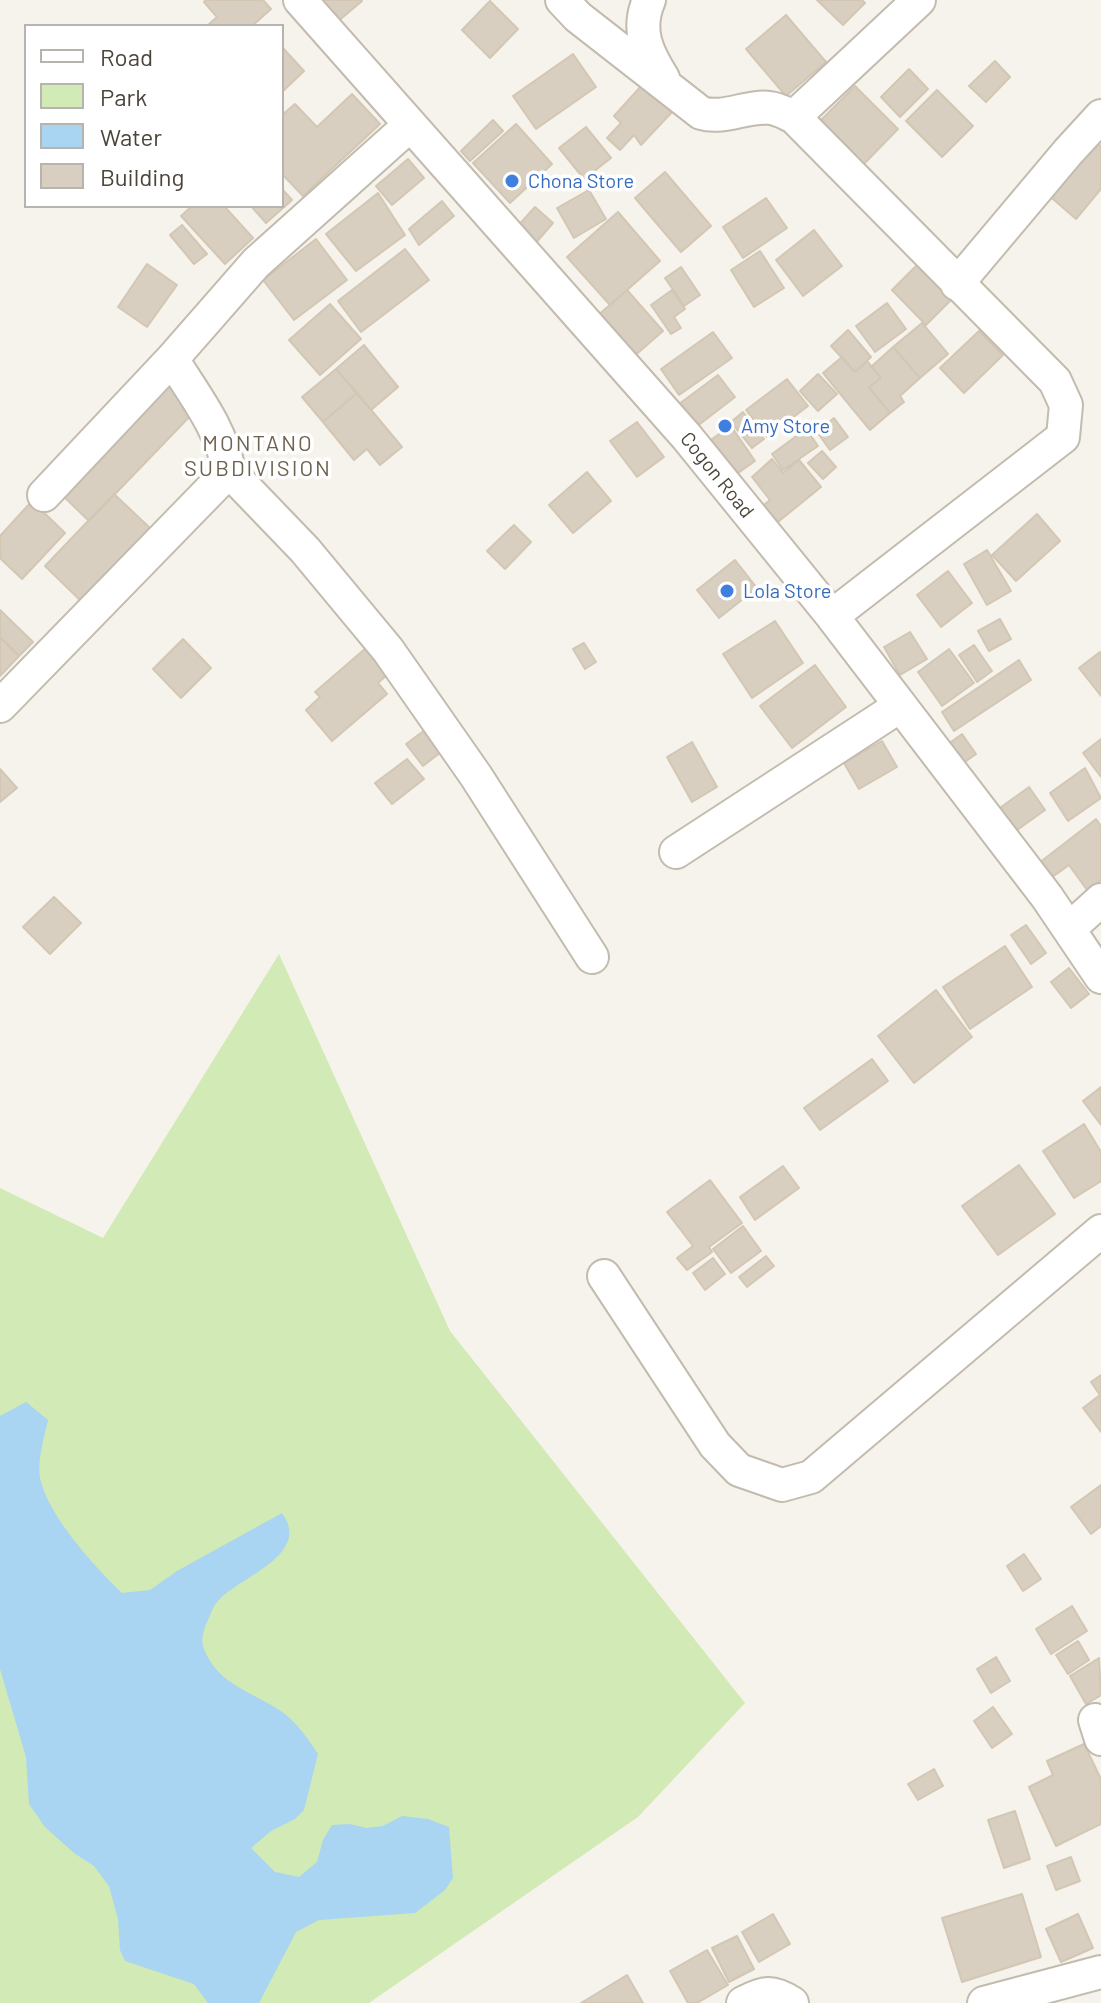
<!DOCTYPE html>
<style>
body{margin:0}
#map{position:relative;width:1101px;height:2003px;overflow:hidden;background:#f6f3ec;font-family:Barlow,sans-serif}
canvas{display:block}
.legend{position:absolute;left:24px;top:24px;width:260px;height:184px;box-sizing:border-box;background:#fff;border:2px solid #b7b4b0;margin:0;padding:10px 14px;list-style:none;font-size:24px;color:#4b4439}
.legend li{display:flex;align-items:center;gap:16px;height:40px}
.legend b{width:40px;border:2px solid #b7b4b0}
</style>
<div id="map">
<canvas width="1101" height="2003"></canvas>
<ul class="legend">
<li><b style="height:10px;background:#fff"></b>Road</li>
<li><b style="height:22px;background:#d2eab5"></b>Park</li>
<li><b style="height:22px;background:#a9d4f2"></b>Water</li>
<li><b style="height:22px;background:#d8cfc1"></b>Building</li>
</ul>
</div>
<script>
const c = document.querySelector('canvas').getContext('2d');
c.lineJoin = 'round';
function fillPath(path, color) { c.fillStyle = color; c.fill(path, 'evenodd'); }
function strokePath(path, color, width, dash) { c.strokeStyle = color; c.lineWidth = width; c.lineCap = dash ? 'butt' : 'round'; c.setLineDash(dash || []); c.stroke(path); }
function drawText(font, color, halo, rows, align = 'center') {
  c.font = font + ' Barlow,sans-serif'; c.lineWidth = 7; c.setLineDash([]); c.textBaseline = 'middle'; c.strokeStyle = halo; c.fillStyle = color; for (const [text, x, y, turn = 0] of rows) {
    c.save(); c.translate(x, y); c.rotate((+turn || 0) * Math.PI / 180); c.textAlign = isNaN(turn) ? turn : align; if (halo) c.strokeText(text, 0, 0); c.fillText(text, 0, 0); c.restore();
  }
}
fillPath(new Path2D(`
 M279,954L450,1331L745,1703L638,1817L369,2003H0V1188L103,1238Z`), '#d2eab5');
fillPath(new Path2D(`
 M26,1402L48,1420C44,1438 36,1464 41,1482C51,1519 95,1567 122,1593L150,1590L177,1571L282,1513C312,1554 242,1576 220,1599C214,1604 211,1613 208,1620C204,1629 200,1640 204,1649C217,1683 249,1691 278,1709C295,1720 307,1737 318,1754L304,1810L295,1819L271,1831L251,1848L275,1872L299,1877L317,1862L323,1840L332,1825L350,1824L366,1828L383,1826L402,1816L428,1819L449,1827L453,1878L445,1890L415,1913L319,1920L296,1932L259,2003H208L194,1984L125,1961L120,1950L118,1919L109,1886L94,1866L74,1853L45,1827L29,1804L26,1757L0,1669V1416Z`), '#a9d4f2');
const building = new Path2D(`
 M206,0H263L271,9L252,26H207L217,17L204,2Z
 M317,0H361L362,1L336,23Z
 M817,0H862L865,3L843,25Z
 M490,1L518,29L490,58L462,30Z
 M786,15L826,62L786,96L746,49Z
 M282,47L304,71L282,92Z
 M573,54L596,87L536,129L513,96Z
 M995,61L1010,77L986,102L969,86Z
 M909,69L928,89L900,117L881,97Z
 M643,84L674,110L641,145L634,135L620,150L607,138L621,123L614,116Z
 M855,86L898,129L861,167L818,123Z
 M937,90L973,126L942,157L906,121Z
 M352,94L380,124L303,196L282,174V115L295,104L317,127Z
 M493,120L503,131L470,161L461,151Z
 M516,124L552,164L510,203L473,163Z
 M586,127L611,158L584,179L559,148Z
 M1092,138L1101,146V189L1076,219L1046,193Z
 M408,159L424,178L392,205L376,186Z
 M665,172L711,226L681,252L635,198Z
 M282,189L292,200L266,223L251,206H282Z
 M589,190L606,219L574,238L557,208Z
 M378,193L405,235L356,271L326,234Z
 M766,198L787,228L743,258L723,227Z
 M442,201L454,216L419,245L409,229Z
 M192,206H224L253,238L225,264L181,216Z
 M535,207L553,223L534,245L516,228Z
 M618,212L660,261L610,305L567,257Z
 M182,225L207,254L194,264L170,235Z
 M814,230L842,266L803,296L776,260Z
 M316,239L347,280L294,320L263,280Z
 M405,249L429,280L361,332L338,301Z
 M760,251L784,288L754,307L731,270Z
 M919,263L953,298L926,325L892,290Z
 M147,264L177,285L147,327L118,307Z
 M681,267L700,295L684,306L665,278Z
 M627,290L663,331L632,358L596,317Z
 M672,290L685,309L674,317L681,328L671,334L651,305Z
 M887,303L906,329L875,352L856,326Z
 M330,304L361,339L320,375L289,340Z
 M922,323L948,354L920,378L893,347Z
 M848,330L871,357L855,372L831,346Z
 M979,331L1003,355L964,393L940,368Z
 M713,332L732,358L679,395L661,369Z
 M364,345L398,387L371,410L336,369Z
 M893,347L920,378L900,396L904,402L890,413L869,387L881,378L871,367Z
 M842,357L855,372L867,361L881,378L869,387L890,413L870,430L823,373Z
 M336,369L357,393L323,422L302,397Z
 M818,374L837,394L818,411L800,391Z
 M171,375L197,409L89,521L56,489Z
 M718,375L735,397L696,427L679,404Z
 M787,379L808,406L767,437L746,410Z
 M357,393L402,447L380,465L367,449L354,460L323,422Z
 M743,412L764,439L752,448L731,422Z
 M834,418L848,437L830,450L817,432Z
 M637,422L664,457L637,477L610,441Z
 M731,426L755,461L734,476L709,441Z
 M806,429L818,446L783,470L772,454Z
 M822,451L836,467L823,479L808,463Z
 M772,459L783,473L799,460L821,487L773,526L759,509L770,500L752,477Z
 M587,472L611,501L573,533L549,505Z
 M114,494L151,529L82,602L45,566Z
 M32,501L65,533L22,579L0,558V536Z
 M1037,514L1060,541L1016,581L992,555Z
 M514,525L531,542L505,569L487,551Z
 M987,550L1011,591L987,605L964,564Z
 M735,560L757,588L719,618L697,590Z
 M948,571L972,603L941,627L917,595Z
 M0,610L33,642L19,656L0,637Z
 M1000,619L1011,639L989,651L978,631Z
 M775,621L803,663L752,698L723,654Z
 M910,632L927,659L900,675L884,647Z
 M0,637L19,656L0,676Z
 M183,639L211,668L181,698L153,669Z
 M584,643L596,662L585,669L573,649Z
 M974,645L992,671L977,682L959,655Z
 M366,648L388,674L378,683L387,694L332,741L306,710L320,697L315,692Z
 M949,649L974,683L942,706L918,672Z
 M1100,652L1101,653V696L1079,668Z
 M1019,660L1031,680L954,731L942,712Z
 M815,665L846,707L792,748L760,706Z
 M433,724L450,745L423,766L406,744Z
 M962,734L976,754L958,767L944,747Z
 M1101,739V777L1083,753Z
 M882,741L897,767L859,789L844,763Z
 M692,742L717,787L692,802L667,757Z
 M407,759L424,779L392,804L375,783Z
 M1085,768L1101,798L1068,821L1050,793Z
 M0,769L17,788L0,802Z
 M1029,787L1045,810L1013,833L997,810Z
 M1096,819L1101,826V880L1087,890L1069,865L1051,878L1039,863Z
 M54,897L81,923L50,954L23,927Z
 M1026,925L1046,953L1031,964L1011,935Z
 M1005,946L1032,987L970,1029L943,987Z
 M1069,968L1089,994L1071,1008L1051,982Z
 M936,990L972,1037L914,1083L878,1036Z
 M872,1059L888,1081L820,1130L804,1108Z
 M1101,1087V1125L1083,1101Z
 M1084,1124L1101,1152V1181L1074,1198L1043,1151Z
 M1019,1165L1055,1214L998,1255L962,1206Z
 M783,1166L799,1188L755,1220L740,1197Z
 M710,1180L742,1223L709,1247L712,1252L687,1270L677,1258L693,1246L667,1212Z
 M743,1226L761,1251L731,1273L713,1249Z
 M766,1256L774,1266L747,1287L739,1277Z
 M713,1258L725,1274L705,1290L693,1273Z
 M1101,1375V1432L1083,1408L1100,1395L1091,1382Z
 M1101,1485V1526L1091,1534L1071,1507Z
 M1024,1554L1041,1579L1023,1591L1007,1566Z
 M1072,1606L1087,1631L1051,1654L1036,1629Z
 M1078,1641L1089,1660L1068,1674L1056,1655Z
 M996,1657L1010,1681L991,1693L977,1669Z
 M1099,1658L1101,1695L1086,1704L1070,1676Z
 M993,1707L1012,1734L992,1748L974,1721Z
 M1084,1744L1101,1779V1824L1056,1846L1029,1787L1053,1775L1047,1761Z
 M934,1769L943,1786L918,1800L908,1784Z
 M1015,1811L1030,1859L1004,1868L988,1820Z
 M1071,1857L1080,1881L1056,1890L1047,1866Z
 M1022,1894L1041,1957L962,1982L942,1918Z
 M773,1914L790,1944L759,1962L742,1932Z
 M1078,1914L1093,1948L1061,1962L1046,1929Z
 M737,1936L754,1969L729,1982L712,1948Z
 M707,1950L728,1985L697,2003H688L670,1971Z
 M627,1975L643,2003H581Z`);
fillPath(building, '#d8cfc1');
strokePath(building, '#d3c7b4', 2);
const minor = new Path2D(`
 M300,0L686,436L832,616L1047,897L1101,977
 M562,0L578,17L701,113C725,120 747,105 770,108C779,109 787,114 794,117L1055,381L1066,405L1063,437L832,616
 M649,0C636,30 647,53 663,78
 M794,117L919,0
 M957,284L1068,152L1101,116
 M229,471L305,550L388,650L476,776L592,957
 M44,495L172,359
 M0,706L229,471C221,428 195,396 172,359L256,263L410,125
 M676,852L900,706
 M1069,929L1101,900
 M604,1276L715,1445L739,1470L782,1485L811,1477L1101,1231
 M1095,1720L1101,1739
 M743,2003C764,1992 772,1990 792,2003
 M984,2003L1101,1972`);
strokePath(minor, '#c2bbae', 36);
strokePath(minor, '#fff', 32);
for (const [x, y, r, color] of [
 [512,181,8,"#3f7fe0"],
 [725,426,8,"#3f7fe0"],
 [727,591,8,"#3f7fe0"]
]) { const dot = new Path2D(); dot.arc(x, y, r, 0, 2 * Math.PI); c.fillStyle = color; c.fill(dot); strokePath(dot, '#fff', 3); }
drawText('20px', '#366cbe', '#fff', [
 ["Chona Store",528,181],
 ["Amy Store",741,426],
 ["Lola Store",743,591]
], 'left');
drawText('20px', '#4b4439', '#fff', [
 ["Cogon Road",717,475,51]
]);
c.letterSpacing = '2px';
drawText('22px', '#6e6250', '#fff', [
 ["MONTANO",258,444],
 ["SUBDIVISION",258,469]
]);
c.letterSpacing = '0px';
</script>
